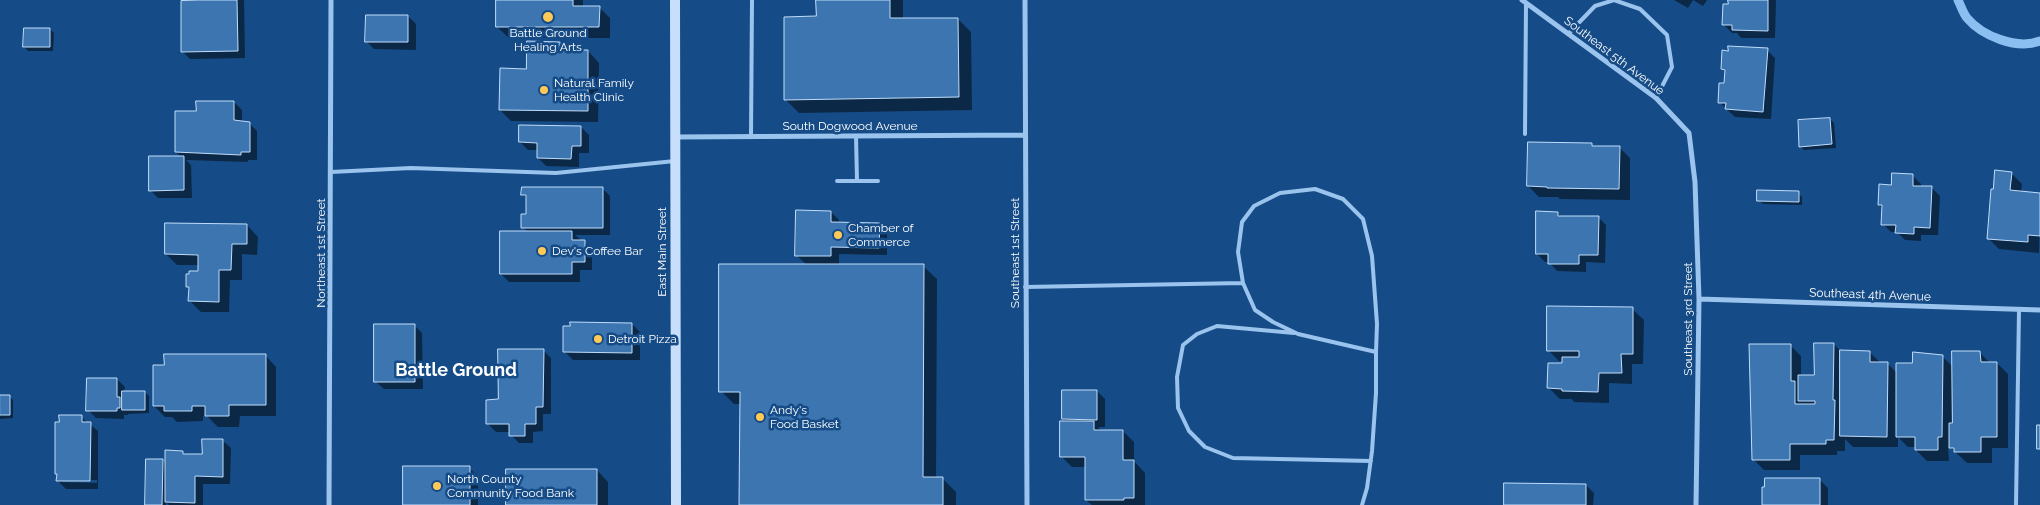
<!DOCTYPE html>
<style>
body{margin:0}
canvas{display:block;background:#154b86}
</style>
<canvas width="2040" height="505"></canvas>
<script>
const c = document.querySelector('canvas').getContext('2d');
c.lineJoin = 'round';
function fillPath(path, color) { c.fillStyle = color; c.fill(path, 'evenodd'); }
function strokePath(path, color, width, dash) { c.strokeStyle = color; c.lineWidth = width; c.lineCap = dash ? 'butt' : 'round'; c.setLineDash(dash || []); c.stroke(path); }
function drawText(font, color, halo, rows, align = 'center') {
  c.font = font + ' Raleway,sans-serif'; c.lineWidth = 5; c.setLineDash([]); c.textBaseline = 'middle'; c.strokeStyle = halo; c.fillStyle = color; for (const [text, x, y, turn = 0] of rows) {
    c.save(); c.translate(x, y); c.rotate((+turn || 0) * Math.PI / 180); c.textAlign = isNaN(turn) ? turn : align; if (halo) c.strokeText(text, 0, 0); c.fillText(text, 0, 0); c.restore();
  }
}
fillPath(new Path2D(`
 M200,0H244L245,58L190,59L182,51Z
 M498,0H583V7H599L610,18V38H509L497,27Z
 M817,0H903V19H958L971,32L972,110L799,113L785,99L818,18Z
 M1674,0H1707L1703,6L1693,0L1688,8Z
 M1729,0H1776L1775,38H1741L1737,33H1732L1724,25Z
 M408,16L416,24V50L374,49L366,41Z
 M50,29L54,33L53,51H28L24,47Z
 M560,43L568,51H588L599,63L598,122L511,121L500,110L527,70Z
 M1767,50L1775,58L1771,119L1735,117L1719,102L1725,84L1726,73L1722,69L1730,52Z
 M234,102L242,110V122L249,123L257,131V160H248V162L186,160L191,165L192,198H158L150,190L181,157L176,152L197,112Z
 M1830,119L1834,123L1836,148L1804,150L1800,146Z
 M581,127L589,135V153H579V167L546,166L538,158V150H528L520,142Z
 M1592,145L1594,147H1619L1630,158V200L1560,199L1558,197H1539L1528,186Z
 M2011,173L2022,184L2021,192L2040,194L2039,253L1999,249L1988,238Z
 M1913,176L1921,184V187L1932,188L1940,196L1938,235H1921V241L1905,240L1897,232H1891L1883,224V209L1879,205L1892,186Z
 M602,188L610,196V235H575L592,249V270H580V282H509L501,274L528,232L523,227L527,215V199L523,194Z
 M1798,193L1802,197V205L1763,204L1759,200Z
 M831,212L839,220V223L879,224L887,232V255L839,254V265L923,266L937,279L936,479H943L956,492V505H741V404H734L721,391L807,265L796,255Z
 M1558,213L1562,217H1598L1606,225L1605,263L1586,262V272L1557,271L1549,262H1545L1537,254Z
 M247,225L258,237L257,255L242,254V280H230L229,312H201L190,301V290L187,287L199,272L200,265H177L166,254Z
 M1632,309L1644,320L1643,364H1632V384L1609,383V403L1574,402L1572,399H1560L1549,388L1564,364V361H1559L1548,350Z
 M632,324L640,332V360H573L565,352Z
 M414,325L422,333L423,389H384L375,381Z
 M1834,344L1841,352H1869L1881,363H1887L1898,374L1914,364L1942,356L1953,367L1980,353L1990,363H1997L2008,374V448H1992V463H1967L1951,448H1948L1949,461H1927L1916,450V447H1908L1898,437V447H1853L1845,439V451H1837V455H1800V470H1764L1753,459L1790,345L1801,356V376H1815Z
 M543,350L551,358V414H543V431L533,432V443H519L511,435V432H496L488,424L499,401Z
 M265,355L276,367V416H240L239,427H218L207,416H203V421L177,422L172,417H165L154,406Z
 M117,379L125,387L124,392H145L149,396V413L128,414V415H124V419L96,418L88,410Z
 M1097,391L1105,399V427H1098L1102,431H1123L1134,442V461L1145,473V505H1092L1086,500V467H1072L1061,456L1066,422L1063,419Z
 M9,396L13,400V418L0,419V397Z
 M81,417L98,431V489H66L58,481L56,473L60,424ZM61,480H97V483L63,482Z
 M222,440L231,448L230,484H203V505H169L166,502V505H147L162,460L166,464L183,452L186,455H203Z
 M469,468L478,476V505H405Z
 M597,470L608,482V505H507Z
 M1820,480L1828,488V505H1763Z
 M1586,485L1594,493L1593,505H1505Z`), '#0007');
strokePath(new Path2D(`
 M1958,0C1961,6 1963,13 1967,18C1982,36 2017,50 2040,41`), '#8cbff1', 9);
const building = new Path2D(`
 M199,0H237L238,51L181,52V1Z
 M496,0H573V6H600L599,27H496Z
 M816,0H890V18H958L959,97L784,100V17L816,16Z
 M1728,0H1768V31L1732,30V25H1722L1723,4H1728Z
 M366,15H408V42H365Z
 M24,28H50V47H23Z
 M527,41L560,42V50H588V111L499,110L500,68L526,69Z
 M1728,46L1768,48L1763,112L1725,109L1726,103H1718L1719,83H1724L1725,70L1721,69L1722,50L1728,51Z
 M196,101H234V120L250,122V152H241V155L175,152V111H196Z
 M1830,118L1832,144L1799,147L1798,120Z
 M519,125L581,126V146H572L571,159L537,158V143L519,142Z
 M1528,142L1592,143V146H1620L1619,189L1547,188V187L1527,186Z
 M149,156H184V190L149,191Z
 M1995,170L2012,172L2010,190L2040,193V236L2028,235V242L1987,239L1991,189H1993Z
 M1892,173L1913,174V186H1932L1930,228L1914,227V234L1895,233L1896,225H1881L1882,205H1878L1879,184L1891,185Z
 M522,187H603V228H521V214H526V195H521Z
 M1757,190L1799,191V202L1757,201Z
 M796,210L831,211V222L880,223L879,248L831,247V256H795Z
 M1536,211L1558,212V216H1599L1598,255H1579V264H1548V254H1536Z
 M165,223L247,224V244H232L231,270H219V302L188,301L189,287H186V274H189V271H198V255L165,254Z
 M500,231H572V240H585V262H572V274H500Z
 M719,264H924L923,477H943V505H739L740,392H719Z
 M1547,306L1633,307V354H1621L1622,373H1599L1598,392L1562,391V389L1547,388L1548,363H1562V357H1579V351H1547Z
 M570,322L632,323V353L563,352V326H570Z
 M374,324H415V382H374Z
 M1814,343H1834L1833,400H1835L1834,440H1826V444H1790V460H1752L1749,344H1791V381H1795V404H1815V401H1798V375H1814Z
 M498,349H544L543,407H536V424H525V436H509V424H486V400L498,399Z
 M1840,350L1870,351V362H1888L1887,437L1840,436Z
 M1952,351H1980L1981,362H1997V437H1981V452H1954V448H1949V423H1952Z
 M1913,352L1943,355L1942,437H1938V450H1915V437H1896V363H1912Z
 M164,354H266V405H229V416H205V406H192V411H164V406H153V365H164Z
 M87,378H117V397H120V408H117V411H86Z
 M1062,390H1097V420L1062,419Z
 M122,391H145V410H122Z
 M0,395H10V415H0Z
 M59,415H82V422H91L90,481H56L57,474H55V422H59Z
 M1060,421H1094V430H1123V460H1134V498H1124V500H1085V457H1060Z
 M2037,425H2040V449H2037Z
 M202,439H223V477L195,476V503L165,502V450L183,451V454H202Z
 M146,459H163L162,505H145Z
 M403,466H470V505H403Z
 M506,469H597V505H506Z
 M1765,478H1820V505H1762V487H1764Z
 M1504,483L1586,484V505H1504Z`);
fillPath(building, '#3d75b0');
strokePath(building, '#c0ddfa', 1);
strokePath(new Path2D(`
 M1568,34L1595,6L1614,0L1640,9L1667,35L1672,67L1656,98
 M1525,134L1526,3
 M751,136L752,0
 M856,136L857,181
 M331,172L411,168L556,173L675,161
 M837,181H878
 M1025,287L1243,283
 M1294,333L1217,326L1197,334L1183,345L1177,377L1178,408L1189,431L1205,447L1233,458L1371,461
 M1362,505L1367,488L1372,451L1376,393V352L1377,324L1372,256L1363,219L1343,199L1315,189L1280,193L1254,206L1242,222L1238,252L1243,283L1255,310L1273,322L1298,334L1376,352
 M2016,505L2019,310`), '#9ac3ee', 4);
strokePath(new Path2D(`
 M1025,0L1027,505
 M1522,0L1656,98L1689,133L1695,182L1699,299L1696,505
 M675,137L1025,135
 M1699,299L2040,310
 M329,505L331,0`), '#9ac3ee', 5);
strokePath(new Path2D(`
 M675,0L676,505`), '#c7dffa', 10);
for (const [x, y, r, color] of [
 [548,17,6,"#ffc957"],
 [544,90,5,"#ffc957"],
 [838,235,5,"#ffc957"],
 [542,251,5,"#ffc957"],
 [598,339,5,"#ffc957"],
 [760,417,5,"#ffc957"],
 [437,486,5,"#ffc957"]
]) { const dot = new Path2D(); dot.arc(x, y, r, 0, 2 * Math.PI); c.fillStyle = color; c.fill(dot); strokePath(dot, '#154b86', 2); }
drawText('12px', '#fff', '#154b86', [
 ["Battle Ground",548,33,"center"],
 ["Healing Arts",548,47,"center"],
 ["Natural Family",554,83],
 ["Health Clinic",554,97],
 ["Chamber of",848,228],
 ["Commerce",848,242],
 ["Dev's Coffee Bar",552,251],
 ["Detroit Pizza",608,339],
 ["Andy's",770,410],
 ["Food Basket",770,424],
 ["North County",447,479],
 ["Community Food Bank",447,493]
], 'left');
drawText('12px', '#fff', '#154b86', [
 ["Southeast 5th Avenue",1614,56,37],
 ["South Dogwood Avenue",850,126],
 ["East Main Street",662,252,-90],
 ["Northeast 1st Street",321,253,-90],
 ["Southeast 1st Street",1015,253,-90],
 ["Southeast 4th Avenue",1870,295,2],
 ["Southeast 3rd Street",1688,319,-90]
]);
drawText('bold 18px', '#fff', '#154b86', [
 ["Battle Ground",456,371]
]);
</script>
